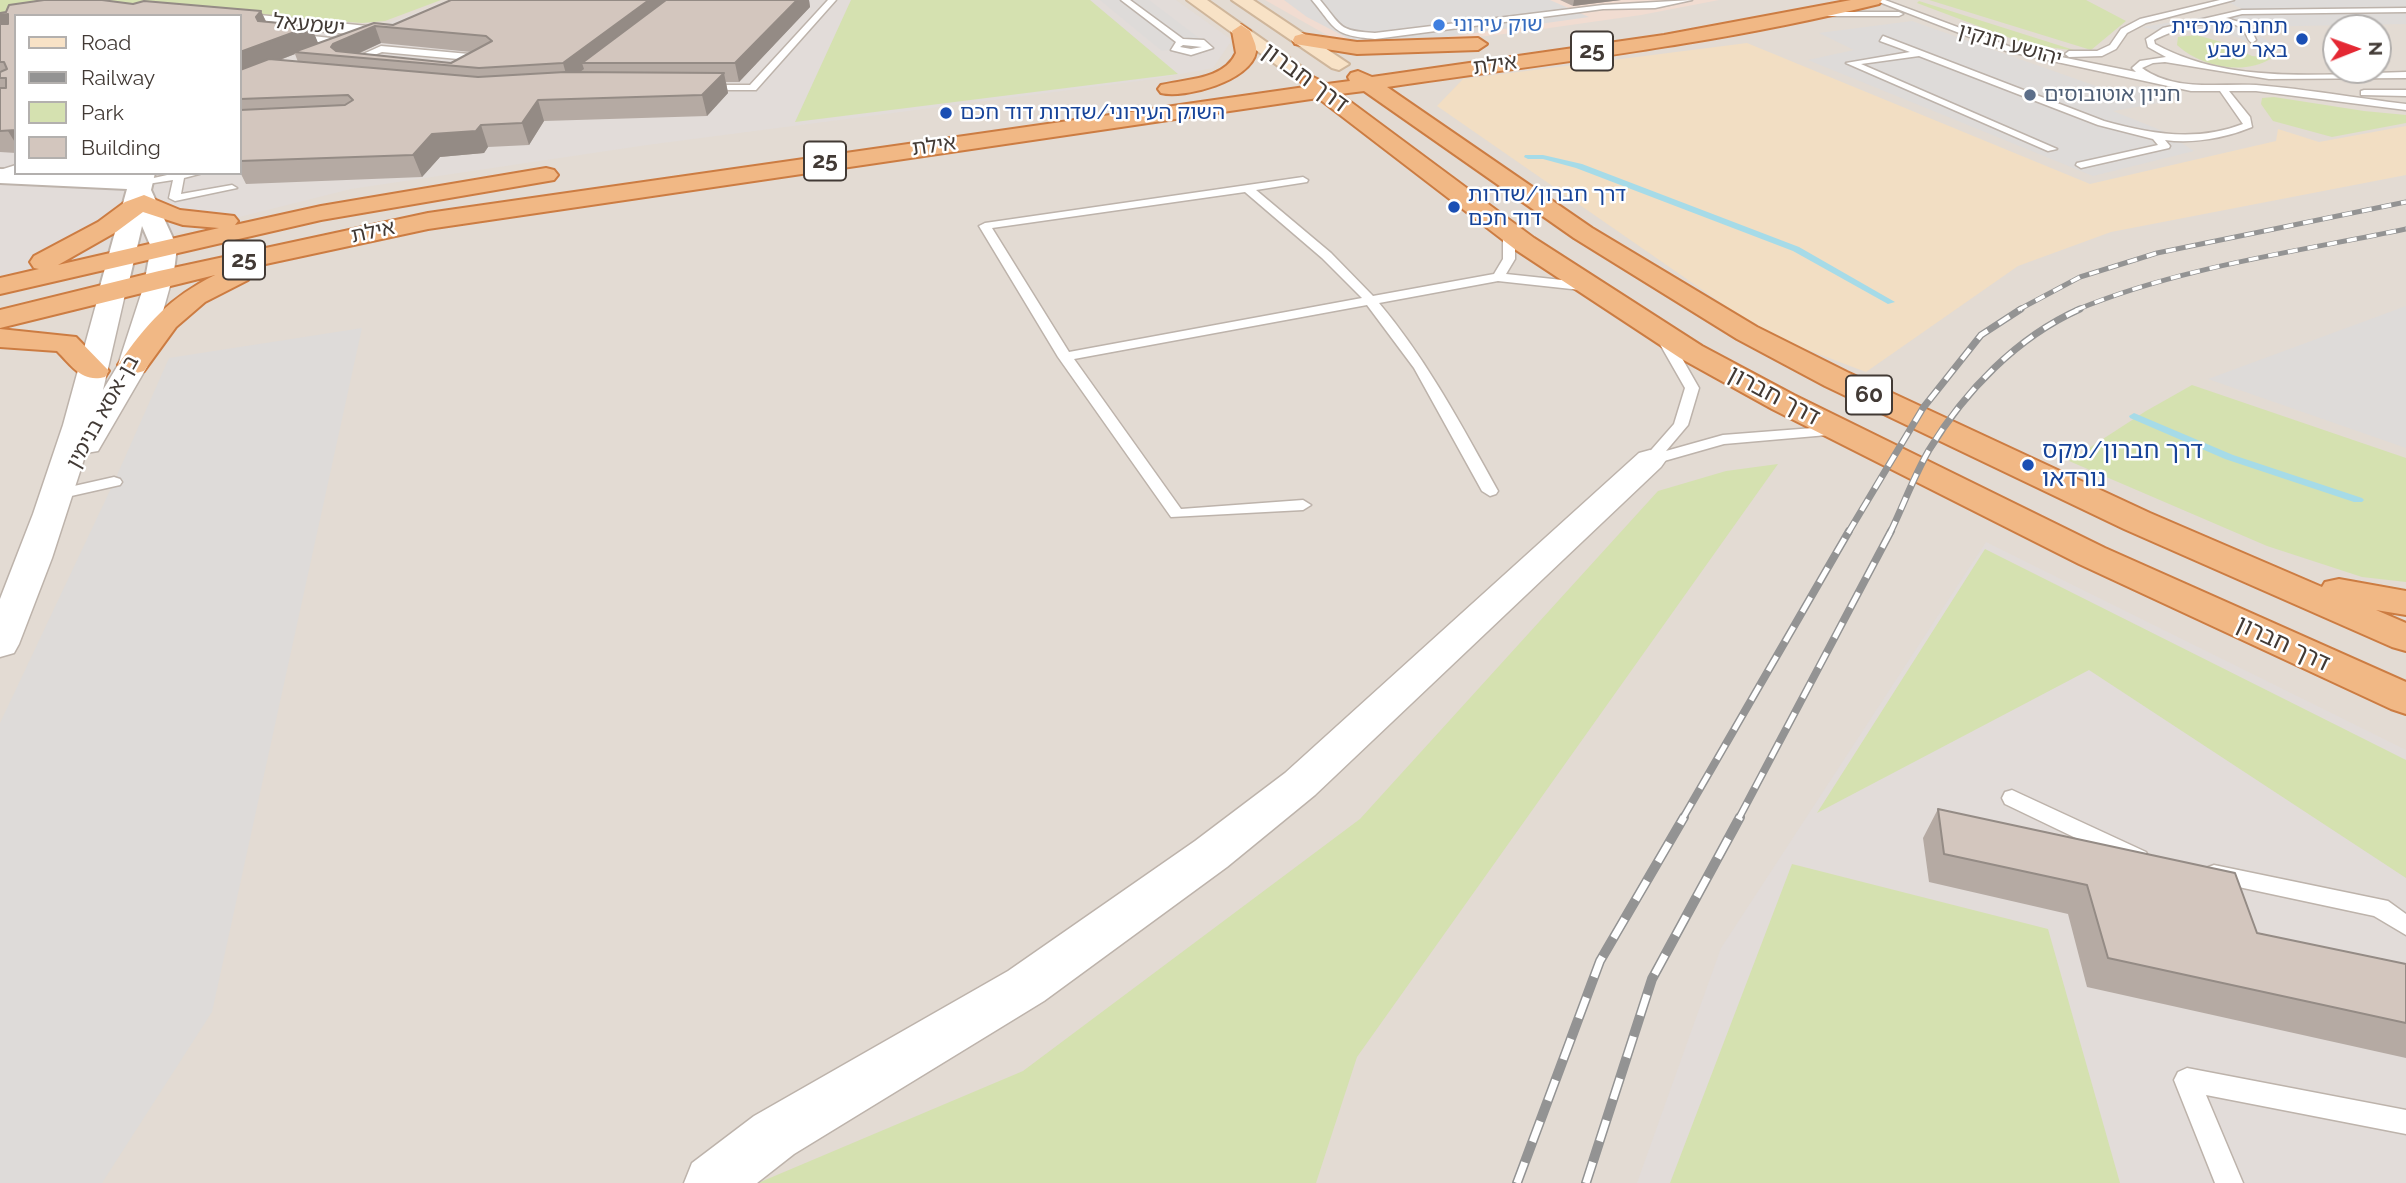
<!DOCTYPE html>
<meta charset="utf-8">
<style>
body{margin:0}
#map{position:relative;width:2406px;height:1183px;overflow:hidden;background:#f0eae4;font-family:Raleway,sans-serif}
canvas{display:block}
.legend{position:absolute;left:14px;top:14px;width:228px;height:161px;box-sizing:border-box;background:#fff;border:2px solid #b3b0ae;margin:0;padding:9px 12px;list-style:none;font-size:21px;color:#423a35}
.legend li{display:flex;align-items:center;gap:14px;height:35px}
.legend b{width:35px;border:2px solid #b3b0ae}
.north{position:absolute;left:2322px;top:14px;width:70px;height:70px;box-sizing:border-box;background:#fff;border:2px solid #b3b0ae;border-radius:50%;rotate:89deg;font-size:19px;font-weight:700;line-height:28px;text-align:center;color:#423a35}
.north::after{content:'';display:block;margin:auto;width:24px;height:32px;background:#e42833;clip-path:polygon(50% 0,100% 100%,50% 72%,0 100%)}
</style>
<div id="map">
<canvas width="2406" height="1183"></canvas>
<ul class="legend">
<li><b style="height:9px;background:#f8e2c6"></b>Road</li>
<li><b style="height:9px;background:#939393"></b>Railway</li>
<li><b style="height:19px;background:#d5e1b0"></b>Park</li>
<li><b style="height:19px;background:#d3c6be"></b>Building</li>
</ul>
<div class="north">N</div>
</div>
<script>
const c = document.querySelector('canvas').getContext('2d');
c.lineJoin = 'round';
function fillPath(path, color) { c.fillStyle = color; c.fill(path, 'evenodd'); }
function strokePath(path, color, width, dash) { c.strokeStyle = color; c.lineWidth = width; c.lineCap = dash ? 'butt' : 'round'; c.setLineDash(dash || []); c.stroke(path); }
function drawText(font, color, halo, rows, align = 'center') {
  c.font = font + ' Raleway,"Noto Sans Hebrew",sans-serif'; c.lineWidth = 5; c.setLineDash([]); c.textBaseline = 'middle'; c.strokeStyle = halo; c.fillStyle = color; for (const [text, x, y, turn = 0] of rows) {
    c.save(); c.translate(x, y); c.rotate((+turn || 0) * Math.PI / 180); c.textAlign = isNaN(turn) ? turn : align; if (halo) c.strokeText(text, 0, 0); c.fillText(text, 0, 0); c.restore();
  }
}
fillPath(new Path2D(`
 M0,0H2406V1183H0ZM16,16H240V173H16ZM2336,28H2378V70H2336Z`), '#e3dbd3');
fillPath(new Path2D(`
 M1265,0H1719L1641,15L1521,32L1434,42L1362,43L1332,38Z`), '#f1dcd1');
fillPath(new Path2D(`
 M450,0H1176L1232,40L1213,68L1154,79L647,145L351,189L0,277V25L16,22V173H240V16L147,7L375,28Z
 M1986,542L2406,750V1183H1637L1721,948Z`), '#e2dcd9');
fillPath(new Path2D(`
 M0,0H441L385,21L362,23L123,4L16,16L0,24Z
 M851,0H1090L1178,74L795,122Z
 M1929,0H2086L2126,21L2091,50Z
 M1919,1L2077,51L2026,44L1917,3Z
 M2196,35L2225,43L2252,56L2272,58C2244,76 2201,67 2177,45L2178,37Z
 M2274,97L2364,111L2406,115V123L2332,137L2273,121L2261,104L2262,98Z
 M2192,385L2406,458V582L2362,577L2267,546L2069,461L2146,411Z
 M1778,464L1357,1057L1316,1183H758L1023,1071L1360,819L1658,491L1726,471Z
 M1985,549L2406,760V878L2089,670L1817,813Z
 M1792,864L2048,929L2120,1183H1670Z`), '#d5e1b0');
fillPath(new Path2D(`
 M1747,43L2090,184L2276,141L2278,129L2319,142L2406,126V175L2111,232L2018,266L1866,372L1766,334L1437,106L1463,79Z`), '#f2dec3');
fillPath(new Path2D(`
 M1100,0H1149L1208,45L1162,51Z
 M1284,0H1550L1589,17L1425,40H1351L1307,17Z
 M2224,0H2406V24L2242,27L2285,50L2267,49L2226,33L2164,32L2142,27L2244,10Z
 M1912,21L2110,91L2138,86L2177,100L2113,111L2163,131L2194,151L2093,176L1808,60L1854,50L1819,33Z
 M2406,306V448L2208,379Z
 M362,328L212,1012L102,1183H0V723L114,482L169,358Z`), '#dedbd9');
fillPath(new Path2D(`
 M1525,155H1543L1582,164L1799,247L1895,302L1888,304L1793,251L1576,168L1543,159H1528L1524,157Z
 M2134,413L2233,455L2362,498L2364,500L2362,502H2354L2225,459L2130,418L2129,416Z`), '#a6dbe8');
const service = new Path2D(`
 M828,0H836L756,90H700L698,88L703,85H750Z
 M1121,0H1130L1183,39L1204,40L1213,48L1191,55L1171,50L1176,42ZM1183,45L1202,47L1191,49L1180,47Z
 M1312,0H1320C1342,26 1337,31 1375,33L1603,5L1692,0L1655,8L1603,9L1375,39C1332,35 1337,30 1312,0Z
 M1874,0H1885L2011,47L2136,72L2132,68L2140,61L2166,57L2148,47L2146,39L2163,28L2242,10L2406,8V12L2242,14L2226,18L2249,25L2256,40L2252,43C2246,39 2248,35 2243,30C2226,12 2173,30 2154,40L2155,44C2229,85 2323,74 2406,72V78L2269,79L2165,62L2153,63L2142,68C2175,92 2218,83 2256,85C2306,89 2356,98 2406,104V110L2256,91H2229L2250,117L2252,127C2225,138 2193,144 2165,140L2170,146L2169,148L2081,168L2076,165L2077,163L2158,145L2153,139L2098,125L1919,56L1861,64L2057,149L2048,151L1846,63L1910,52L1880,41L1883,36L2104,121C2150,134 2197,142 2243,124L2220,91H2191L2006,51Z
 M2220,0H2234L2146,23L2127,33L2116,49L2102,56L2069,57L2065,54L2069,51H2097L2110,45L2121,29L2140,19Z
 M1815,12H1899L1903,14L1899,16H1812Z
 M294,34L349,40L353,43L349,46L291,39Z
 M381,46L491,56L495,59L457,78L345,67L341,64ZM382,52L480,61L456,72L356,62Z
 M2364,90H2406V96L2361,95V91Z
 M16,165V172L0,176V170Z
 M176,173H203L184,178L181,194L232,185L237,188L175,201L169,198L173,180L141,185L136,182Z
 M1303,177L1308,180L1307,182L1256,190L1331,253L1373,296L1494,274L1503,259V231L1509,228L1515,231V259L1506,274L1590,283L1596,287L1590,291L1498,281L1379,303C1427,360 1462,426 1498,491L1496,494L1490,496L1482,491L1414,368L1367,305L1074,359L1181,509L1303,500L1311,505L1303,510L1171,517L1058,357L979,226L985,223ZM1245,192L1322,258L1362,298L1069,352L992,228Z
 M1660,328L1667,332L1699,388L1688,425L1666,451L1723,435L1839,426L1846,430L1839,434L1724,444L1650,465L1645,463L1642,460L1645,457L1674,424L1685,388L1653,332Z
 M114,477L120,479L122,482L120,485L58,499L50,494L52,491Z
 M2012,790L2146,852L2149,858L2146,864L2138,867L2130,864L2005,804L2002,798L2005,792Z
 M2214,865L2388,901L2406,914V935L2374,916L2206,880L2203,874L2206,868Z
 M2187,1068L2406,1110V1134L2206,1095L2243,1183H2215L2174,1080L2178,1072Z`);
const minor = new Path2D(`
 M240,13L377,27L386,32L377,37L240,23V16H233Z
 M159,271L168,273L172,279L148,365L98,451L86,453L52,558L19,644L14,653L0,657V599L33,514L63,425L100,290L104,284L113,282L122,284L126,290L103,390L118,365L146,279L150,273Z
 M1650,450L1661,453L1666,460L1661,467L1315,795L1227,867L1044,1001L794,1154L757,1183H684L692,1163L754,1116L1008,971L1195,841L1285,773L1639,453Z`);
const tertiary = new Path2D(`
 M0,169L16,170V173H155L151,190L177,247L173,279L169,285L159,287L149,285L145,279L151,247L142,226L127,290L123,296L113,298L103,296L99,290L127,189L0,183Z`);
const secondary = new Path2D(`
 M1187,0H1207L1306,70L1303,74H1289Z
 M1232,0H1253L1349,64L1339,70L1332,68Z`);
const trunk = new Path2D(`
 M1851,0H1882L1879,4C1718,44 1551,63 1387,87L1592,228L1757,327L1847,372L2150,513L2322,587L2325,582L2339,579L2406,591V615L2376,610L2406,623V651L2392,647L2124,529L1825,386L1737,339L1574,238L1364,91L1340,94L1534,238L1702,346L1794,395L2105,548L2406,682V714L2391,709L2079,564L1772,409L1680,358L1516,250L1318,98L428,229L247,268L252,274L248,280L205,302L176,327L144,371L133,374L122,371L118,365C147,323 169,298 215,275L0,328V310L159,271L428,213L1305,87L1301,82L1304,78L1311,76L1327,84L1350,81L1348,77L1351,73L1358,71L1372,77L1664,35Z
 M1241,25L1250,31C1252,37 1257,45 1256,52C1251,81 1184,99 1161,93L1158,89L1161,85C1185,79 1224,80 1236,53L1232,31Z
 M1302,34L1357,42L1478,38L1487,44L1478,50L1357,54L1295,44L1293,40L1295,36Z
 M546,168L554,170L558,175L554,180L321,220L0,294V278L39,269L34,268L30,262L34,256L98,222L125,202L144,195L180,210L234,216L238,221L235,225L321,206ZM143,212L183,225L219,228L58,265L116,232Z
 M0,329L76,337L109,371L105,377C82,383 72,366 57,351L0,347Z`);
strokePath(service, '#bdb3ab', 3);
strokePath(minor, '#bdb3ab', 3);
strokePath(tertiary, '#bdb3ab', 4);
strokePath(secondary, '#cfb69b', 4);
strokePath(trunk, '#cc7c42', 4);
fillPath(service, '#fff');
fillPath(minor, '#fff');
fillPath(tertiary, '#fff');
fillPath(secondary, '#f8e2c6');
fillPath(trunk, '#f1b885');
const railFar3 = new Path2D(`
 M2018,310L2080,277L2157,253L2406,202
 M2076,310C2180,267 2296,252 2406,229`);
const railFar2 = new Path2D(`
 M1848,533L1923,408L1981,335L2021,309
 M1890,533C1903,506 1914,476 1929,450C1965,391 2017,337 2080,309`);
const railFar1 = new Path2D(`
 M1683,818L1849,531
 M1739,818L1891,531`);
const rail = new Path2D(`
 M1517,1183L1600,961L1684,817
 M1586,1183L1652,979L1740,817`);
strokePath(railFar3, '#939393', 5);
strokePath(railFar2, '#939393', 7);
strokePath(railFar1, '#939393', 8);
strokePath(rail, '#939393', 10);
strokePath(railFar3, '#fff', 3.5, [10]);
strokePath(railFar2, '#fff', 4.5, [13]);
strokePath(railFar1, '#fff', 5, [17]);
strokePath(rail, '#fff', 7, [22]);
fillPath(new Path2D(`
 M40,0H102L133,4L144,1L261,11L266,21L311,26L318,44L374,23L393,25L451,0H809L810,7L739,82H726L728,93L707,116L544,121L529,145L488,147L484,153L440,157L422,177L246,184L240,172V16H16V153L0,152V13L6,12L9,5ZM381,43L471,52L451,63L358,54ZM295,54L298,62L280,60Z
 M1560,0H1621L1573,6Z
 M1938,809L2257,933L2406,964V1058L2087,987L2068,914L1929,882L1923,838Z`), '#b5aaa3');
fillPath(new Path2D(`
 M649,0H671L582,63L584,69L568,81L563,63Z
 M797,0H809L810,7L739,82L735,63Z
 M1574,0H1621L1573,6Z
 M261,11L269,29L264,36L256,17Z
 M8,14L16,29L0,35V15Z
 M311,26L319,45L294,52L295,54L240,75V52Z
 M375,26L381,43L350,57L335,56L331,47L333,44Z
 M724,73L728,93L707,116L702,95Z
 M538,100L544,121L529,145L522,123Z
 M481,125L488,147L484,153L440,157L422,177L413,155L432,134Z
 M16,130V144L8,131Z`), '#948b85');
const building = new Path2D(`
 M44,0H102L133,4L144,1L261,11L256,17L258,21L311,26L240,52V16H16V130L0,131V88H6V78H0V72L7,69L4,62H0V24H8V14L0,15V13L6,12L9,5Z
 M451,0H649L563,63L479,68L294,52L374,23L393,25ZM375,26L486,36L492,41L451,63L336,51L331,47L333,44Z
 M666,0H797L735,63H582Z
 M269,59L478,77L565,72L724,73L702,95L538,100L522,123L481,125L476,131L432,134L413,155L240,161V110L345,105L353,100L348,95L240,99V70Z
 M1938,809L2235,873L2257,933L2406,964V1023L2108,958L2087,885L1944,854Z`);
fillPath(building, '#d3c6be');
strokePath(building, '#948b85', 2);
for (const [x, y, r, color] of [
 [1439,25,7,"#3f7fe0"],
 [2302,39,7,"#1a4fb4"],
 [2030,95,7,"#5c6f8a"],
 [946,113,7,"#1a4fb4"],
 [1454,207,7,"#1a4fb4"],
 [2028,465,7,"#1a4fb4"]
]) { const dot = new Path2D(); dot.arc(x, y, r, 0, 2 * Math.PI); c.fillStyle = color; c.fill(dot); strokePath(dot, '#fff', 2.5); }
drawText('21px', '#423a35', '#fff', [
 ["ישמעאל",309,25,6],
 ["יהושע חנקין",2010,45,16],
 ["אילת",1495,65,-8],
 ["אילת",934,146,-8],
 ["אילת",373,232,-12],
 ["בן-אסא בנימין",103,412,-61]
]);
drawText('21px', '#366cbe', '#fff', [
 ["שוק עירוני",1453,25]
], 'left');
drawText('21px', '#164399', '#fff', [
 ["תחנה מרכזית",2288,27,"right"],
 ["באר שבע",2288,51,"right"],
 ["השוק העירוני/שדרות דוד חכם",960,113],
 ["דרך חברון/שדרות",1468,195],
 ["דוד חכם",1468,219]
], 'left');
drawText('21px', '#4e5e75', '#fff', [
 ["חניון אוטובוסים",2044,95]
], 'left');
for (const [x, y, w] of [
 [1592,51,42],
 [825,161,42],
 [244,260,42],
 [1869,395,46]
]) { const box = new Path2D(); box.roundRect(x - w / 2, y - 19.5, w, 39, 5); c.fillStyle = '#fff'; c.fill(box); strokePath(box, '#423a35', 2); }
drawText('bold 23px', '#423a35', null, [
 ["25",1592,51],
 ["25",825,161],
 ["25",244,260],
 ["60",1869,395]
]);
drawText('24px', '#423a35', '#fff', [
 ["דרך חברון",1305,78,36],
 ["דרך חברון",1774,396,28],
 ["דרך חברון",2283,644,25]
]);
drawText('24px', '#164399', '#fff', [
 ["דרך חברון/מקס",2042,451],
 ["נורדאו",2042,479]
], 'left');
</script>
